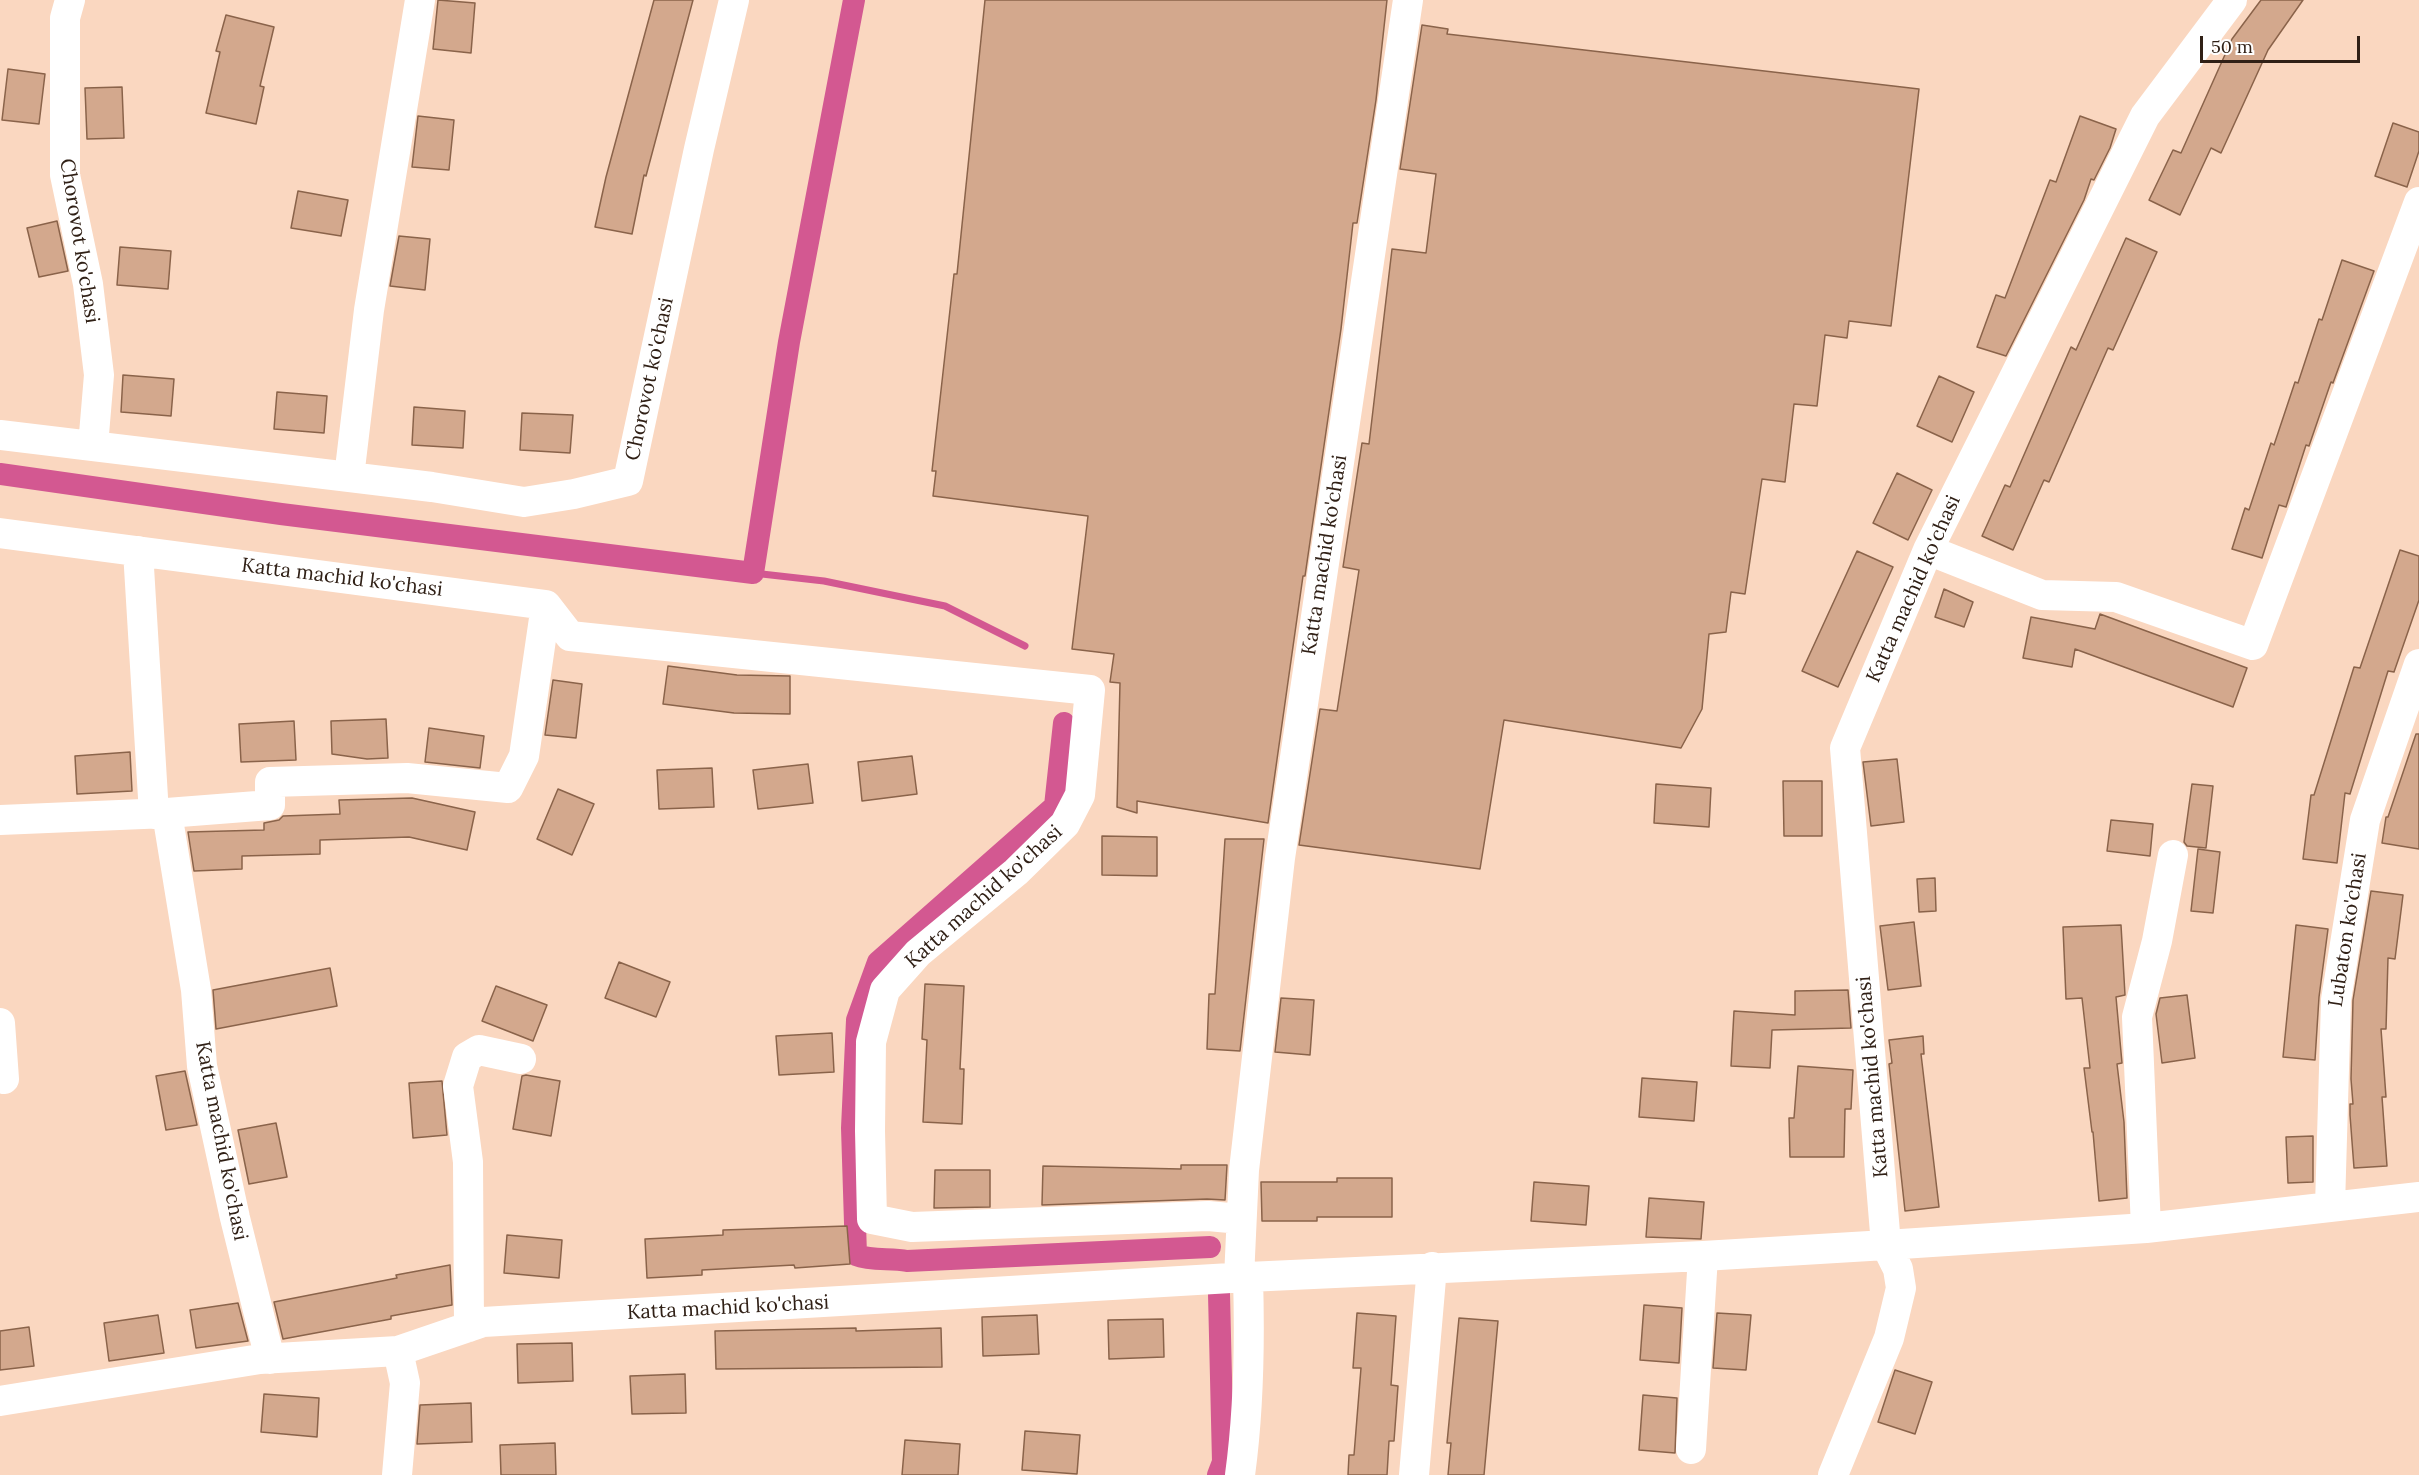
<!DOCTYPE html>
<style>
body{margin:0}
#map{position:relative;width:2419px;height:1475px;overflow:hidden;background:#fad7c0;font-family:Lora,serif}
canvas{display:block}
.scale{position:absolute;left:2200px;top:36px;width:160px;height:27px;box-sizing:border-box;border:3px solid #302016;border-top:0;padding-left:8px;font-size:18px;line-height:21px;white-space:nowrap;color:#302016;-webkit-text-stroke:4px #fff;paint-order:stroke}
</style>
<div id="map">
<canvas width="2419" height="1475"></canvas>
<div class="scale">50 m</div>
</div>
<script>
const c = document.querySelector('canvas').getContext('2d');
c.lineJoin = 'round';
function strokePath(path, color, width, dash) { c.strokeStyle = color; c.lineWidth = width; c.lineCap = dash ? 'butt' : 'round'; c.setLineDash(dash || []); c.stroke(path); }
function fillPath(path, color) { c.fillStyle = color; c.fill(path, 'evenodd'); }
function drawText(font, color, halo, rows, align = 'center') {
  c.font = font + ' Lora,serif'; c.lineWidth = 4.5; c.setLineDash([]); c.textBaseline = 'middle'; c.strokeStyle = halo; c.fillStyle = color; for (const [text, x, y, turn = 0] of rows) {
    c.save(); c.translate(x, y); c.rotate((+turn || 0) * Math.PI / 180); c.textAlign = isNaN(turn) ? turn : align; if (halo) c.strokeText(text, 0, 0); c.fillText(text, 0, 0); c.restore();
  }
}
strokePath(new Path2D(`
 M753,573L824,581L945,606L1025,646`), '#d35891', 7);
strokePath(new Path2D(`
 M0,474L281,514L753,573L789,342L854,0
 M1064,723L1055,806L878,962L857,1020L852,1128L856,1255C871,1261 890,1258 907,1261L1210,1247
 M1218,1475L1223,1462L1219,1294`), '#d35891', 22);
const building = new Path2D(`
 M438,0L475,3L471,53L433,49Z
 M654,0H693L646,176L644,175L632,234L595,227L606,177Z
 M985,0H1387L1376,100L1357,223H1353L1341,329L1305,576H1303L1268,823L1137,801V813L1117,807L1120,683L1110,682L1114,654L1072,649L1088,516L933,496L936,471H932L954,274H957Z
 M2261,0H2303L2268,50L2221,153L2211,148L2180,215L2149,200L2173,150L2181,153L2232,39Z
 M226,15L274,27L260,86L264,87L256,124L206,113L220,52L216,51Z
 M1422,25L1448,29L1447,34L1919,89L1891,326L1849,321L1847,338L1825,335L1817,406L1794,404L1785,482L1762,479L1745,594L1731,592L1726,632L1709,634L1702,709L1681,748L1504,720L1480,869L1299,845L1320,709L1337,711L1359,570L1343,567L1362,443L1369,444L1392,249L1426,253L1436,174L1400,169Z
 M8,69L45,74L39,124L2,120Z
 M122,87L124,138L87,139L85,88Z
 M418,116L454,120L449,170L412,167Z
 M2080,116L2116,129L2110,148L2094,180L2091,179L2084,200L2006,356L1977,347L1996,295L2005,298L2050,180L2056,182Z
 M2393,123L2419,132V151L2407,187L2375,176Z
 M298,191L348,200L341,236L291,228Z
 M57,221L68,271L39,277L27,228Z
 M399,236L430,239L425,290L390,286Z
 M2126,238L2157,252L2113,350L2108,348L2049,482L2044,480L2013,550L1982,536L2005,485L2010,487L2071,347L2076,350Z
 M120,247L171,251L168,289L117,285Z
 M2342,260L2374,271L2333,383L2331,382L2309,446L2306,445L2286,507L2279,505L2262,558L2232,549L2245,508L2249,510L2271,443L2274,445L2295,382L2298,383L2319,319L2322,320Z
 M123,375L174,379L171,416L121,412Z
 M1939,376L1974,392L1952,442L1917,426Z
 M277,392L327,396L324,433L274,429Z
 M414,407L465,411L463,448L412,445Z
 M522,413L573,415L570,453L520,450Z
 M1897,473L1932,490L1908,540L1873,523Z
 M2400,550L2419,556V600L2394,672L2388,671L2350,794L2345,793L2337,863L2303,859L2311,795H2314L2354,667L2360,668Z
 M1857,551L1893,567L1838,687L1802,671Z
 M1944,589L1973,602L1964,627L1935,617Z
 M2100,614L2247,668L2233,707L2075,649L2072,667L2023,658L2031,617L2095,629Z
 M668,666L737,675L790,676V714L734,713L663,704Z
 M553,680L582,684L576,738L545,735Z
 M386,719L388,758L367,759L332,754L331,721Z
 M294,721L296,760L241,762L239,724Z
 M429,728L484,736L480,768L425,762Z
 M2416,734H2419V849L2382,843L2386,817H2388Z
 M130,752L132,791L77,794L75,756Z
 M912,756L917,794L862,801L858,762Z
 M1897,759L1904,822L1871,826L1863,762Z
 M808,764L813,803L758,809L753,770Z
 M712,768L714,807L659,809L657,770Z
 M1783,781H1822V836H1784Z
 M1656,784L1711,788L1709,827L1654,823Z
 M2192,784L2213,786L2206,848L2187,846L2184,842Z
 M558,789L594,804L572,855L537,839Z
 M412,798L475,812L467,850L409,837L320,840V854L242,856V869L194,871L188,832L264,830V823L279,820L283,816L340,814L339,800Z
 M2111,820L2153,824L2150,856L2107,851Z
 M1102,836L1157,837V876L1102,875Z
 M1225,839H1264L1240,1051L1207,1049L1209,994H1215Z
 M2198,849L2220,852L2213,913L2191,911Z
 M1935,878L1936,911L1919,912L1917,879Z
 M2371,891L2403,895L2395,959L2388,958L2386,1029H2381L2386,1097H2382L2387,1166L2354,1168L2350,1115V1104H2353L2351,1079L2353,1000Z
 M1914,922L1921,986L1888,990L1880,926Z
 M2121,925L2125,995L2116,997L2122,1063L2117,1064L2124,1122L2127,1198L2099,1201L2093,1132H2092L2084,1068H2090L2082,998L2066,999L2063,927Z
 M2296,925L2328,929L2319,997L2315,1060L2283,1057Z
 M619,962L670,982L656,1017L605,998Z
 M330,968L337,1006L216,1029L213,990Z
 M925,984L964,986L960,1069H964L962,1124L923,1122L927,1040L922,1039Z
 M496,986L547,1005L533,1041L482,1021Z
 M1848,990L1851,1028L1772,1030L1770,1068L1731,1066L1734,1011L1795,1015V991Z
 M2187,995L2195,1058L2162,1063L2156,1014L2160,998Z
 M1281,998L1314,1000L1310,1055L1275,1052Z
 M832,1033L834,1072L779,1075L776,1036Z
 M1923,1036L1924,1054H1921L1939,1207L1905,1211L1889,1064L1892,1063L1889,1040Z
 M1798,1066L1853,1070L1851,1109H1845L1844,1157H1790L1789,1118H1794Z
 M185,1071L197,1125L166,1130L156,1076Z
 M526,1075L560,1081L551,1136L513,1129L522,1076Z
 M1642,1078L1697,1082L1694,1121L1639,1117Z
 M442,1081L447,1135L413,1138L409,1083Z
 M276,1123L287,1177L249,1184L238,1130Z
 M2313,1136V1182L2288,1183L2286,1137Z
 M1181,1165H1227L1225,1200L1207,1199L1042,1205L1043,1166L1181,1169Z
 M935,1170H990V1207L934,1208Z
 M1337,1178H1392V1217H1317V1221H1262L1261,1182H1337Z
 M1534,1182L1589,1186L1586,1225L1531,1221Z
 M1649,1198L1704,1202L1701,1239L1646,1237Z
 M847,1226L850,1264L795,1268L794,1265L702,1270V1275L647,1278L645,1239L723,1235V1230Z
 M507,1235L562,1240L559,1278L504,1273Z
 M450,1265L452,1305L391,1316V1319L283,1339L274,1302L397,1278L396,1275Z
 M238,1303L248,1341L196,1348L190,1310Z
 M1644,1305L1682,1308L1679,1363L1640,1360Z
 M1357,1313L1396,1316L1391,1385L1398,1386L1394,1441H1389L1387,1475H1348L1349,1455H1354L1361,1368H1353Z
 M1717,1313L1751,1315L1746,1370L1713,1368Z
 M158,1315L164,1353L109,1361L104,1323Z
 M1037,1315L1039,1354L983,1356L982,1317Z
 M1459,1318L1498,1321L1484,1475H1448L1451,1443H1447Z
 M1163,1319L1164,1357L1109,1359L1108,1320Z
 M29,1327L34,1366L0,1370V1331Z
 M856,1328V1331L941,1328L942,1367L716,1369L715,1331Z
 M572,1343L573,1381L518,1383L517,1344Z
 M1895,1370L1932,1382L1915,1434L1878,1422Z
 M685,1374L686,1413L632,1414L630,1376Z
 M264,1394L319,1398L317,1437L261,1432Z
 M1643,1395L1677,1398L1675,1453L1639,1450Z
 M471,1403L472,1442L417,1444L420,1405Z
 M1025,1431L1080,1435L1077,1474L1022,1470Z
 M905,1440L960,1444L958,1475H902Z
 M555,1443L556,1475H501L500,1445Z`);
fillPath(building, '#d3a88d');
strokePath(building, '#8a634a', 1.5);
strokePath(new Path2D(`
 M70,0L65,18V175L88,284L99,375L93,446
 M0,435L432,487L524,502L574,494L628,481L699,149L734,0
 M349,477L369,310L420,0
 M0,533L546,605L570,636L1090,690L1080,795L1065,824L1016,872L918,953L885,990L871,1042L870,1131L872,1219L912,1227L1208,1216L1241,1219
 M1928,550L2042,595L2116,597L2253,645L2419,202
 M138,551L154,814
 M167,813L270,805V782L407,778L508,788L524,756L546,605
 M0,820L167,813L196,990L202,1066L235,1218L270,1359
 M0,1023L4,1079
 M2330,1206L2336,1000L2365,820L2419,664
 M2146,1228L2137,1017L2157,941L2173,855
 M1239,1278L1244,1170L1280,858L1408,0
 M469,1327L468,1162L458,1086L467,1057L479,1050L521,1059
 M0,1401L260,1359L398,1351L483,1322L1248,1277L1703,1256L1886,1245L2146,1228L2419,1197
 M1691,1449L1703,1256
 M397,1475L405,1383L398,1351
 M1240,1475C1249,1409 1250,1343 1248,1277
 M1414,1475L1432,1267
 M1833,1475L1889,1338L1901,1288L1898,1269L1886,1245L1845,748L1928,550L2145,116L2232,0`), '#fff', 30);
drawText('20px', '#302016', '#fff', [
 ["Chorovot ko'chasi",79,241,81],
 ["Chorovot ko'chasi",650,379,-78],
 ["Katta machid ko'chasi",1325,555,-81],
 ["Katta machid ko'chasi",342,578,7],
 ["Katta machid ko'chasi",1914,589,-66],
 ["Katta machid ko'chasi",984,897,-42],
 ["Lubaton ko'chasi",2348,930,-81],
 ["Katta machid ko'chasi",1873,1077,-95],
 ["Katta machid ko'chasi",221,1141,79],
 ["Katta machid ko'chasi",728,1308,-3]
]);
</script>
